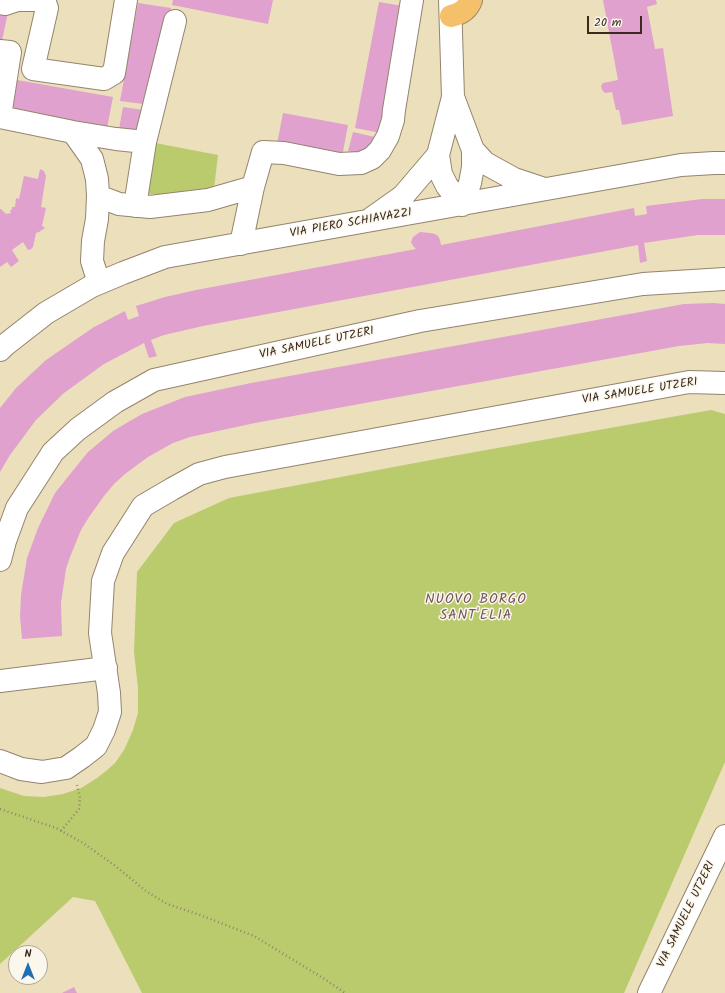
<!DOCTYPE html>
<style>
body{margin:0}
#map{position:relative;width:725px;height:993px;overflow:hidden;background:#ecdfbc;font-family:Kalam,sans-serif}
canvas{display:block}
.north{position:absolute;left:8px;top:945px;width:40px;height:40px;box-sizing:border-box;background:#fbf7ec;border:1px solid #aea59a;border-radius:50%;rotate:0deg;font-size:11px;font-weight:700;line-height:16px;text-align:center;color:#3b2a1e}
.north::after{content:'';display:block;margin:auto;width:14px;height:18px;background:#1f6fb2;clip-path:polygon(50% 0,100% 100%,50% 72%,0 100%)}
.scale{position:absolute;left:587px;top:16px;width:55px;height:18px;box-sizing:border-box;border:2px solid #3b2a1e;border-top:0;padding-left:5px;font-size:12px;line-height:14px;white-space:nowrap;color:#3b2a1e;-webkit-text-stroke:3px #fbf7ec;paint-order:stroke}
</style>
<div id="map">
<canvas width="725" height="993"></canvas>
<div class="north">N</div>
<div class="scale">20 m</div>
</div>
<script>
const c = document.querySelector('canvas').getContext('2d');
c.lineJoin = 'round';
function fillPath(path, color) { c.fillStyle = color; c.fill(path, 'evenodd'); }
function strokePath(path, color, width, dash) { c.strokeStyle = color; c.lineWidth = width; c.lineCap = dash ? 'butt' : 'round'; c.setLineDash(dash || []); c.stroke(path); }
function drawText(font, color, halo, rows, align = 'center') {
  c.font = font + ' Kalam,sans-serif'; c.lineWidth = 3; c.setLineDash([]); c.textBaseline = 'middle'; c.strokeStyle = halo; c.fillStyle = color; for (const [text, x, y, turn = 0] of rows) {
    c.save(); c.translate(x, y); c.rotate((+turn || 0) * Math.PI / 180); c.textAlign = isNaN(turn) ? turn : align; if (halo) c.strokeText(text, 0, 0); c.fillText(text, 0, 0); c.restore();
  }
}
fillPath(new Path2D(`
 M150,142L218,155L214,189L181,195L146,194Z
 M711,410L725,414V762L624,993H142L95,901L73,897L0,964V788L24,796L44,797L63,794L81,788L97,778L106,771L115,763L124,750L133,730L138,713V688L134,652L137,572L174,523L229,498L447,457Z`), '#bacb6e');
fillPath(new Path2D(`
 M173,0H273L268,24L172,5Z
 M603,0H656L657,4L647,7L655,49L663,48L673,116L622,125L619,110H616L612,92L605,93L602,90L601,86L603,83L618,80Z
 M379,2L409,7L386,134L355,128Z
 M138,3L171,8L151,105L120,101Z
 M0,10L8,12L2,41L0,40Z
 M17,80L113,97L107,128L13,109Z
 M123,107L143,110L139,133L119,129Z
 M283,113L348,125L342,157L277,144Z
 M353,132L375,137L369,156L348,151Z
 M40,169L44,171L46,176L41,207L46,208L42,226L44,227L45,228L39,232L36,233L33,247L31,249L28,250L23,242L12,250L19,261L11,267L7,262L0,267V209H1L6,214L11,213L10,211L12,209V207H15L16,198L19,199L24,176L38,179Z
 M702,199H725V235H698L644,243L647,261L640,263L638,245L203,326L164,335L151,340L157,356L149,358L144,343L104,364L64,393L36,420L10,455L0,472V408L16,388L46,360L94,327L125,311L128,320L139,316L136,306L165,297L196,290L416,249L413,246L411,242L413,237L420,232L430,233L435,234L438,236L440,240L441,245L634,208L635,216L647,214L646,206Z
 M713,303L725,304V344L708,343L679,346L255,423L190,437L173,443L148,457L125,474L114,484L104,496L89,517L81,530L70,557L66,569L61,603L62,636L22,639L20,616L21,595L27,558L38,528L55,493L75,468L88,452L113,431L142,414L185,397L251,383L684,304Z
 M74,987L77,993H62Z`), '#e0a1cf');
const minor = new Path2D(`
 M44,0L47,8L33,69L104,79L114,73L126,0
 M0,3L5,4L17,0H38
 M0,51L10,52L0,116
 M453,97L473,150L485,163L514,179L544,189
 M0,117L73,132L116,139L145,142
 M73,132L92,159L97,179L98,196L97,219L93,241L92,261L99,283
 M438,155L441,174L447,186L462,205
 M98,196L119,204L150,207L208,200L253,187
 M462,205L470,183L473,167V150
 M135,206L145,142L175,21
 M372,218L403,196L438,155L453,97L450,0
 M241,244L253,187L263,152L284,153L339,164L361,163L372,158L380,150L388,136L393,120L394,110L412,0
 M0,350L5,345L46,313L92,286L123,273L165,257L681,165L714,163H725
 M0,560L5,541L17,508L53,452L78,429L115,402L154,380L420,321L643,284L725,279
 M0,681L106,668
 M0,761L21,769L42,772L66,768L82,757L96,746L104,730L110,712L109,693L100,633L103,581L113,553L143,506L172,489L199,474L225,467L689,382L725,383
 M649,993L725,836`);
const highway = new Path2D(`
 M451,16C460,14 468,9 471,0`);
strokePath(minor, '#94846d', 24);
strokePath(highway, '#94846d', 24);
strokePath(new Path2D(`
 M0,809L56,828L83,843L114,865L146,891L167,904L200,915L254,936L323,978L345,993
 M61,831L79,809L80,798L77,785`), '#94846d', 2.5, [1, 3]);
strokePath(minor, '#fff', 22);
strokePath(highway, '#f4c16a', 22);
drawText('12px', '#3b2a1e', '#fbf7ec', [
 ["VIA PIERO SCHIAVAZZI",351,224,-10],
 ["VIA SAMUELE UTZERI",317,344,-12],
 ["VIA SAMUELE UTZERI",640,392,-9],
 ["VIA SAMUELE UTZERI",687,915,-64]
]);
c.letterSpacing = '1px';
drawText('14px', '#75545c', '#fbf7ec', [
 ["NUOVO BORGO",476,601],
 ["SANT'ELIA",476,617]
]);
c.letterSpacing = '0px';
</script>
